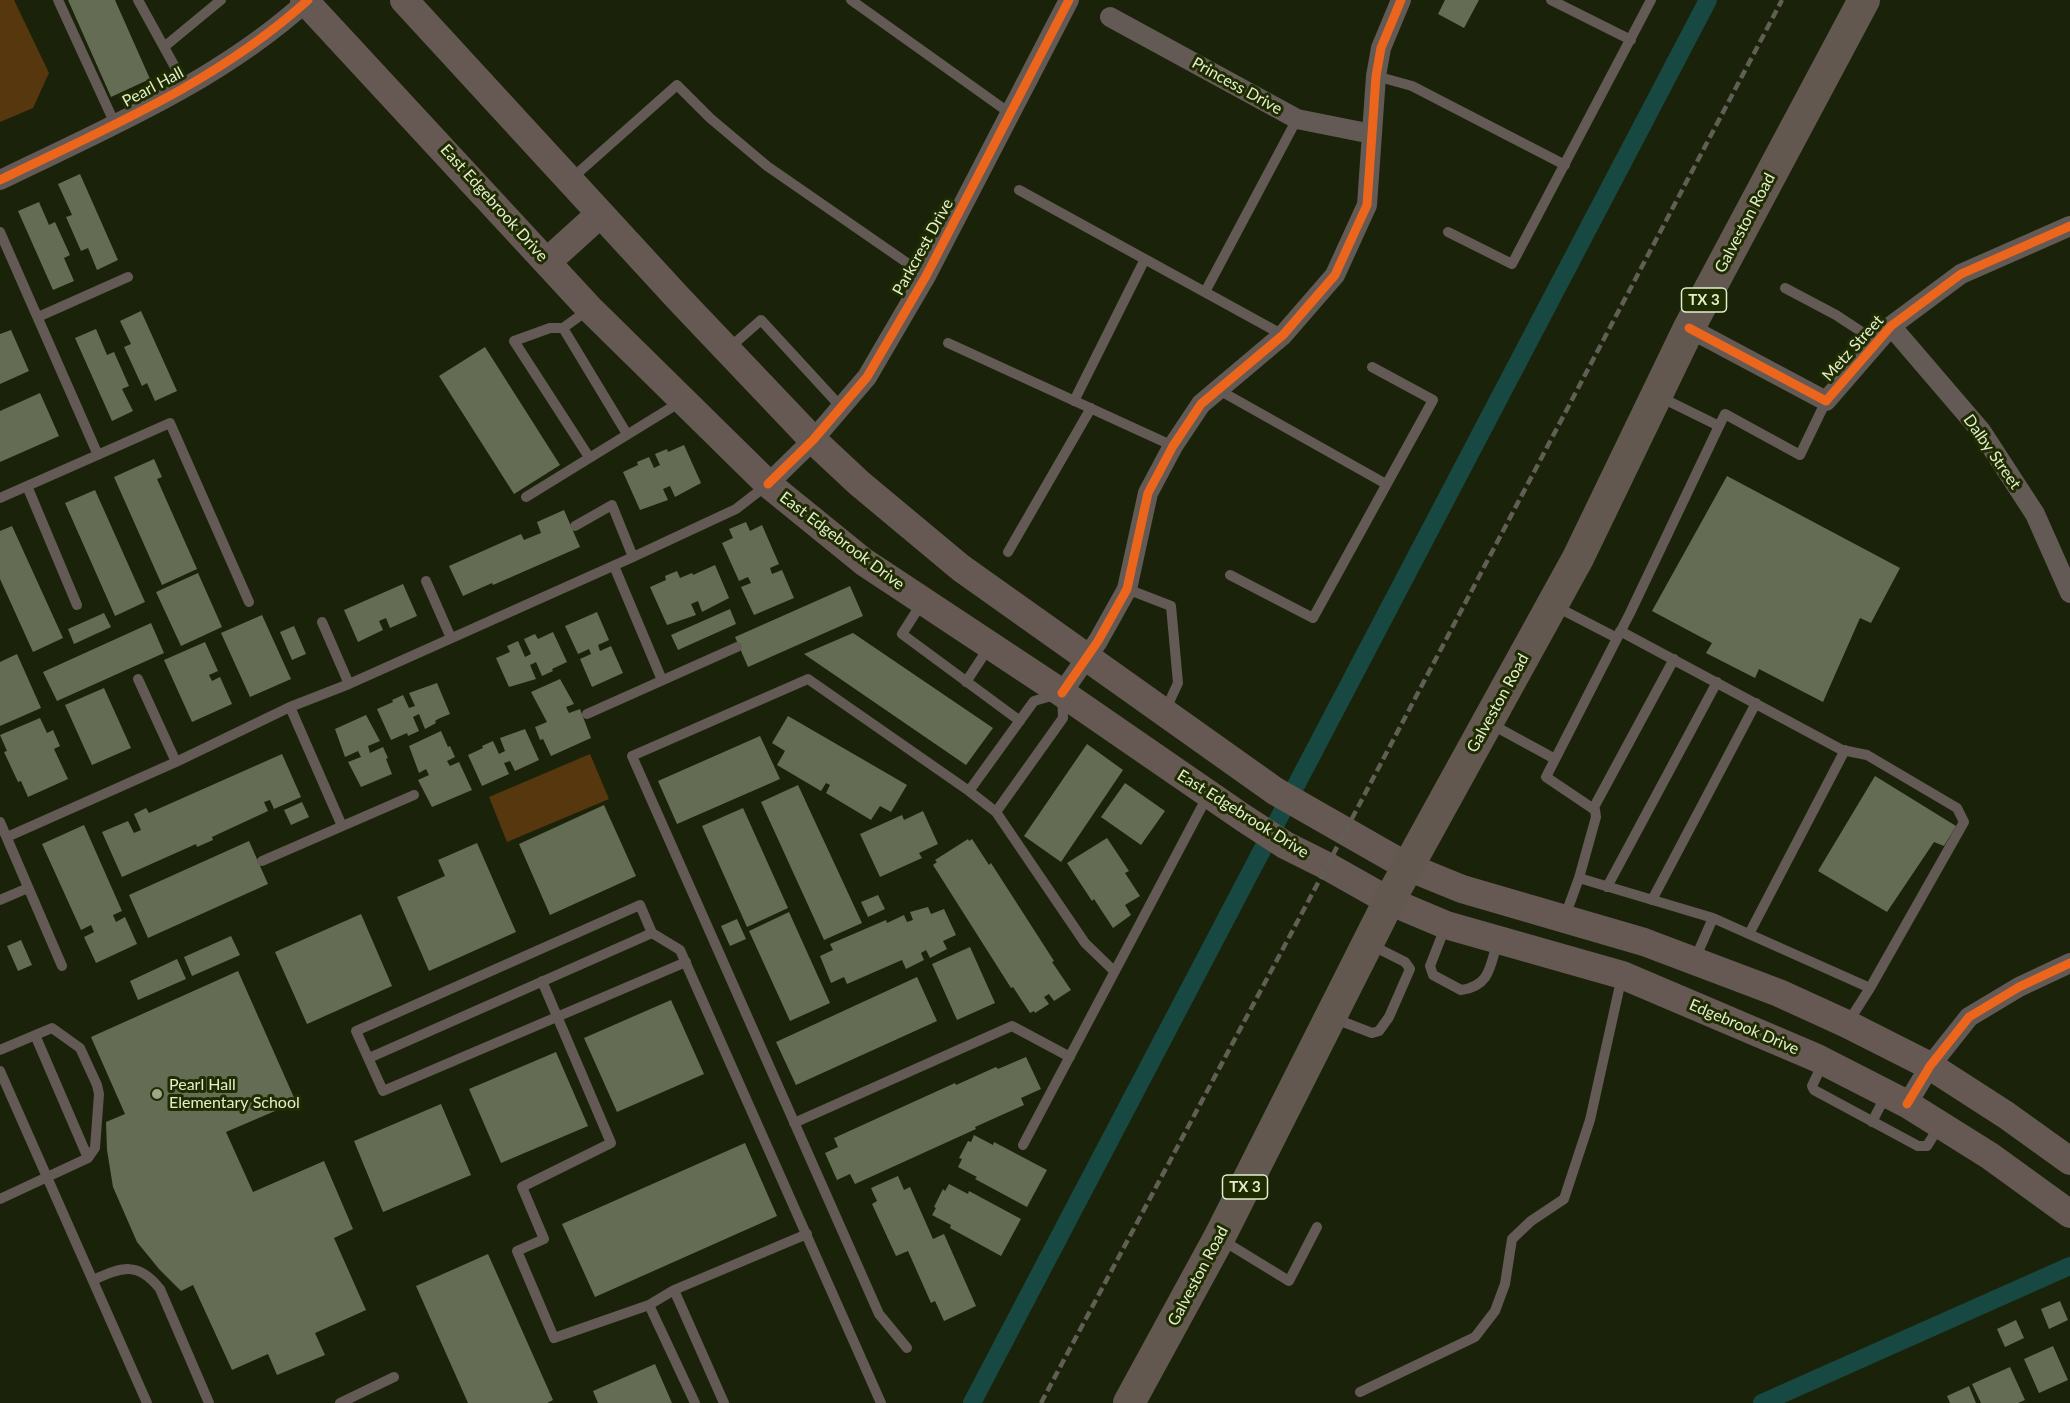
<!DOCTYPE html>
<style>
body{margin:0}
canvas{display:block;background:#1b220a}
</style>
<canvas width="2070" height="1403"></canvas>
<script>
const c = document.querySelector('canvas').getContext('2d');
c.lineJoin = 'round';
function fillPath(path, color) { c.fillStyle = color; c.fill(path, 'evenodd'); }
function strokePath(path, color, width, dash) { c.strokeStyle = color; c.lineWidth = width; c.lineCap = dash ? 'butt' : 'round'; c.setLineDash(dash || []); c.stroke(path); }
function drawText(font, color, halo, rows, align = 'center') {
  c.font = font + ' Lato,sans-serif'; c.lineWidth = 6; c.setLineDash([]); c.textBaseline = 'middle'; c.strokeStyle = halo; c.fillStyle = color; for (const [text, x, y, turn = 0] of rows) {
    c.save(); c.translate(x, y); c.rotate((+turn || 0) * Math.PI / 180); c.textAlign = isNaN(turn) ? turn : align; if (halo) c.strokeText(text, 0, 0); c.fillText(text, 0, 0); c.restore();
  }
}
fillPath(new Path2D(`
 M0,0H14L49,73L33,108L0,122Z
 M590,754L609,799L507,842L489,797Z`), '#56370e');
strokePath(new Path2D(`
 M972,1403L1708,0
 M1762,1403L2070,1266`), '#174841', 18);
fillPath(new Path2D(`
 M68,0H115L150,79L111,97Z
 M1445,0H1479L1464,28L1438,14Z
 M80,174L118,260L97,270L88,248L81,251L66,217L72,215L58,184Z
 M39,202L49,225L55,222L70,255L64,258L74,281L53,290L18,211Z
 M141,311L177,391L155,401L147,383L142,386L124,347L131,344L120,321Z
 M96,329L107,355L114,352L129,386L122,389L133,411L112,421L75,338Z
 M11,330L29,371L0,384V334Z
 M485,347L560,465L514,494L439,376Z
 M40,393L59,436L0,462V411Z
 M684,445L701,483L675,497L670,486L663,489L668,500L640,510L623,472L638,465L637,462L649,457L654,468L660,465L655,454L667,449L668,452Z
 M154,459L162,477L157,479L197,569L162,585L114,477Z
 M1727,476L1900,568L1871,623L1860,618L1823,702L1759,669L1755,678L1706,653L1712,643L1652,611Z
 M95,490L145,602L115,616L65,503Z
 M564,510L580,547L493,585L492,583L463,596L449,566L521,534L524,540L541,533L537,522Z
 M746,522L750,531L762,525L779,564L770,568L772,574L782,570L794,598L754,615L741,587L751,583L748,577L739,581L722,543L733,538L729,529Z
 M12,526L63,638L33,652L0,579V531Z
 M715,565L729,598L702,612L698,601L691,604L696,615L667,625L650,587L666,580L665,576L677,571L680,578L692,573L693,575Z
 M198,573L222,627L181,646L156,592Z
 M403,584L417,616L390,628L386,618L379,621L383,630L358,642L344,610Z
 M850,586L863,616L748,667L735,637Z
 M730,609L736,624L678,650L671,635Z
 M597,612L609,640L598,645L600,651L611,646L623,673L592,687L580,659L591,654L589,649L578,654L565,626Z
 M104,613L111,627L74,644L68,629Z
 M262,615L291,679L250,697L221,633Z
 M151,623L164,653L57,701L43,672Z
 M294,626L306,654L292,660L280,632Z
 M553,632L567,662L552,669L553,671L542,676L536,662L530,665L536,679L509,687L496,658L510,652L507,646L518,641L525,657L531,654L524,639L535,634L538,639Z
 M853,633L993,728L966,765L804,654Z
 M205,642L218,671L209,675L212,681L220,677L232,704L192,722L164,660Z
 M17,654L41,708L0,726V662Z
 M560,679L574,704L566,707L569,713L580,709L591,738L551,756L543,739L540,740L535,727L547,722L531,692Z
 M437,683L450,714L438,719L435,721L436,723L425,729L419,714L413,717L419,731L408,736L407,733L391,740L377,709L393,702L392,700L403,695L409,708L415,706L409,693Z
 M104,688L131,748L92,765L65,705Z
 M366,715L380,741L368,746L370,753L383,747L388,758L386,759L392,774L361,787L348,762L361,757L358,751L345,757L335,729Z
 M788,716L907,785L891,812L880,806L871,820L826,793L830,785L826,783L821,791L777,765L785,751L772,743Z
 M40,718L47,733L53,730L60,746L54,749L68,779L28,797L21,781L18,782L4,752L7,751L0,735Z
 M525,729L539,760L515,771L510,761L504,763L509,774L482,786L468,755L483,748L482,746L493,741L499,754L505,751L500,738Z
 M441,731L448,747L450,746L455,757L447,761L450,766L459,762L472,790L432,807L418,780L429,775L426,769L419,773L409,746Z
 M760,736L780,779L677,824L658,781Z
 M1087,744L1123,770L1061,862L1024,836Z
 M282,754L301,797L274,809L270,800L264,802L268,811L212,837L213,840L197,847L196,844L122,877L102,832L128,821L134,833L141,830L134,814L146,808L149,813Z
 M1875,776L1956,826L1944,846L1934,842L1887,912L1818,871Z
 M1125,783L1165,811L1141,845L1101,817Z
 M798,785L862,923L824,940L761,802Z
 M302,802L309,817L291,825L284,810Z
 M604,805L636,876L550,915L519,844Z
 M743,808L788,908L747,927L702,826Z
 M923,811L938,844L919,853L922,858L880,877L860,834L902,815L904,820Z
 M84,825L122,911L113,915L116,922L125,917L137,944L96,963L84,937L94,932L91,925L81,930L42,844Z
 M1107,838L1129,871L1125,873L1140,896L1125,905L1131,915L1113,928L1094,899L1092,901L1067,863Z
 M968,839L969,841L972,839L989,865L991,863L1054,961L1052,962L1071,990L1054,1001L1049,994L1044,997L1049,1004L1035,1013L1034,1011L1030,1013L1013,987L1011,988L933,865L937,862L935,860Z
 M249,841L268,884L148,938L129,895Z
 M477,843L516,932L429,971L397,897L445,876L438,860Z
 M878,895L885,909L868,917L861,902Z
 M928,907L931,914L944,909L956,935L943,941L947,949L930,958L926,950L921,953L924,960L906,969L902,960L847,984L844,977L831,983L820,956L833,950L830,944L886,920L887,923L904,915L907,922L913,920L910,912Z
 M789,912L830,1003L790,1021L749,931Z
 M361,914L392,986L307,1024L275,952Z
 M737,919L746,939L730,946L721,926Z
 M231,936L240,955L192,976L184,957Z
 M21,940L32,965L18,971L7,946Z
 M970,947L995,1003L957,1020L932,964Z
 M177,959L186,979L138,1000L130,981Z
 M238,971L296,1102L226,1132L253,1192L324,1161L353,1229L334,1238L366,1310L315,1333L325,1355L277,1375L268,1354L232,1370L193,1285L181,1291L159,1269L137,1242L113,1187L107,1150L106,1122L125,1114L91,1037Z
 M917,977L937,1021L796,1085L776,1042Z
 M671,1000L704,1074L617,1112L584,1038Z
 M556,1052L588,1126L501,1163L469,1089Z
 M1026,1057L1041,1089L1021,1098L1024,1105L975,1127L976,1129L855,1184L850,1174L837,1180L825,1153L838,1147L834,1138L955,1083L956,1085L996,1067L998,1069Z
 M441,1104L471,1175L383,1212L354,1141Z
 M974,1135L993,1145L994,1142L1047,1170L1027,1207L975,1179L977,1177L958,1167L962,1159L959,1158L968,1141L971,1142Z
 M745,1143L777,1216L595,1297L562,1224Z
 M898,1176L904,1190L910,1187L933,1239L944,1234L976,1306L944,1321L935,1301L931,1303L908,1251L896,1256L872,1204L877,1201L871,1188Z
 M949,1184L968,1194L969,1191L1021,1219L1001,1256L950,1228L951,1225L932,1215L936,1208L934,1207L943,1189L945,1191Z
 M488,1254L553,1400L547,1403H468L416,1286Z
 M2060,1301L2068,1320L2049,1329L2041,1309Z
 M2016,1320L2024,1338L2005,1347L1997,1329Z
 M2053,1346L2068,1380L2039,1393L2024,1359Z
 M655,1364L672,1403H598L593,1391Z
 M2010,1367L2025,1400L2018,1403H1981L1972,1384Z
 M1969,1386L1976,1403H1950L1947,1396Z`), '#646c54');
strokePath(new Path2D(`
 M58,0L115,124
 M138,0L186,87
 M851,0L1011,114
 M1551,0L1631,40
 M164,47L221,0
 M1376,76L1412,86L1565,165
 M571,179L677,85L710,118L767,166L926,276
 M1019,190L1283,335
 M0,232L98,455
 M1448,232L1512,264L1651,0
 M1785,288L1836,315L1877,342
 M1205,292L1297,119
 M588,310L563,328L627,434
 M38,317L128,277
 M563,328H550L514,341L589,457
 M948,343L1173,446
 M728,349L761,320L841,407
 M1217,389L1386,484
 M1660,397L1719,426L1725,414L1800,455L1826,401
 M1074,401L1145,259
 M27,486L77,605
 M526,497L682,401
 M0,498L170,423L249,602
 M575,526L612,505L633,557
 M1008,552L1091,408
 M614,566L662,680
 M1230,575L1313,618L1433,400L1372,367
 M426,581L451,638
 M1127,589L1171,606L1178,683L1165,711
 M923,601L902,634L1020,721
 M1553,605L1617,638
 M322,622L349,684
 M1620,631L1842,750L1867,755L1957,808L1964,822L1870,988
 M138,679L176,762
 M966,682L989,647
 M290,707L342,826
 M587,714L737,647
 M1489,723L1555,759
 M969,791L1034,701L1062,693L1063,718L996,812
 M1593,809L1674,659
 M0,822L62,966
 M7,837L176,762L290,707L349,684L633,557L736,509L767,485
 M262,861L414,795
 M1579,878L1596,817L1595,810L1546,777L1630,613L1719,426
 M1607,887L1717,682
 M0,900L28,888
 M1652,900L1756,703
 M1564,919L1579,878L1713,918L1870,988L1847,1024
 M1446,925L1430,966L1433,975L1461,990C1491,986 1490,965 1498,940
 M652,933L640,905L356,1031L383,1091L686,962
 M1749,934L1845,750
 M1695,959L1713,918
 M542,981L611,1143L522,1187L544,1239L517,1251L554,1338L649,1305L674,1290L807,1234
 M1333,1018L1372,1033L1379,1031L1389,1017L1410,969L1405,962L1369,944
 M35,1035L88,1158
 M0,1050L52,1028L80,1048L97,1085L99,1094L95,1148L88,1158L0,1199
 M369,1058L652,933L680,950L881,1403
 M1823,1063L1812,1086L1814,1090L1918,1146H1927L1940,1125
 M0,1071L147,1403
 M1872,1122L1886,1095
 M794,1123L1012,1026L1070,1057
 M1023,1145L1208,795
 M1222,1240L1289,1281L1317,1227
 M93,1280C122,1267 138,1261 160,1289L209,1403
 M674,1290L724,1403
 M649,1305L695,1403
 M907,1348L879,1314L632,756L808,679L969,791L996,812L1085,943L1114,971
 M1360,1392L1475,1337L1495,1311L1505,1284L1512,1239L1531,1221L1564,1199L1590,1120L1622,976
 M340,1403L394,1377`), '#635955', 10);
strokePath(new Path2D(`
 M1110,17L1297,119L1372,134
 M0,180C107,128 219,81 308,0
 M1891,326L1981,431L2035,514L2070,593
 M1689,328L1826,401L1891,326L1961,274L2070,226
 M768,484L813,440L867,377L926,276L1069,0
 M1062,693L1098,641L1127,589L1148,493L1173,446L1201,404L1283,335L1335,275L1367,205L1376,76L1381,48L1401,0
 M1907,1104L1930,1066L1969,1017L2019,987L2070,963`), '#635955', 20);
strokePath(new Path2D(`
 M304,0L590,309L768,484L864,562L1062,693L1242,817L1285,845L1327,866L1389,901L1446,925L1622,975L1817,1058L1907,1104L1990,1156L2070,1214
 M404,0L679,299L813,440L859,483L961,568L1275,791L1408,867L1462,889L1644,942L1779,993L1847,1024L1930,1066L2006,1115L2070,1161
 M547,262L600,214`), '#665954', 28);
strokePath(new Path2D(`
 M1129,1403L1219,1238L1389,901L1578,558L1689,328L1864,0`), '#625850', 32);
strokePath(new Path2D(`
 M1041,1403L1327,866L1782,0`), '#615e54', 4.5, [9, 4.5]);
strokePath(new Path2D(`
 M0,180C107,128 219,81 308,0
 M1689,328L1826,401L1891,326L1961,274L2070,226
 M768,484L813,440L867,377L926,276L1069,0
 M1062,693L1098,641L1127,589L1148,493L1173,446L1201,404L1283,335L1335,275L1367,205L1376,76L1381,48L1401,0
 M1907,1104L1930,1066L1969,1017L2019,987L2070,963`), '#eb651d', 9);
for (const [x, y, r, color] of [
 [157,1094,6,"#9ca789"]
]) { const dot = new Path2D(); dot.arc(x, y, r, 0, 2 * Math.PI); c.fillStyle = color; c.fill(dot); strokePath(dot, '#1f2c00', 2); }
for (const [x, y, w] of [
 [1704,300,45],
 [1245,1187,45]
]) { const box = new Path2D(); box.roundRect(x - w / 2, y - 12, w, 24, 4.5); c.fillStyle = '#1f2c00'; c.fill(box); strokePath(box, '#e2eece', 1.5); }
drawText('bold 15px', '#e2eece', null, [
 ["TX 3",1704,300],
 ["TX 3",1245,1187]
]);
drawText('16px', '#e2eece', '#1f2c00', [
 ["Princess Drive",1237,86,29],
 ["Pearl Hall",153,87,-28],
 ["East Edgebrook Drive",494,203,48],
 ["Galveston Road",1745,223,-62],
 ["Parkcrest Drive",923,247,-61],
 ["Metz Street",1853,348,-48],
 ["Dalby Street",1992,452,55],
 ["East Edgebrook Drive",842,541,37],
 ["Galveston Road",1498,703,-61],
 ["East Edgebrook Drive",1243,814,32],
 ["Edgebrook Drive",1744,1027,23],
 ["Galveston Road",1198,1276,-62]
]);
drawText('16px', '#e2eece', '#1f2c00', [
 ["Pearl Hall",169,1085],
 ["Elementary School",169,1103]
], 'left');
</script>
